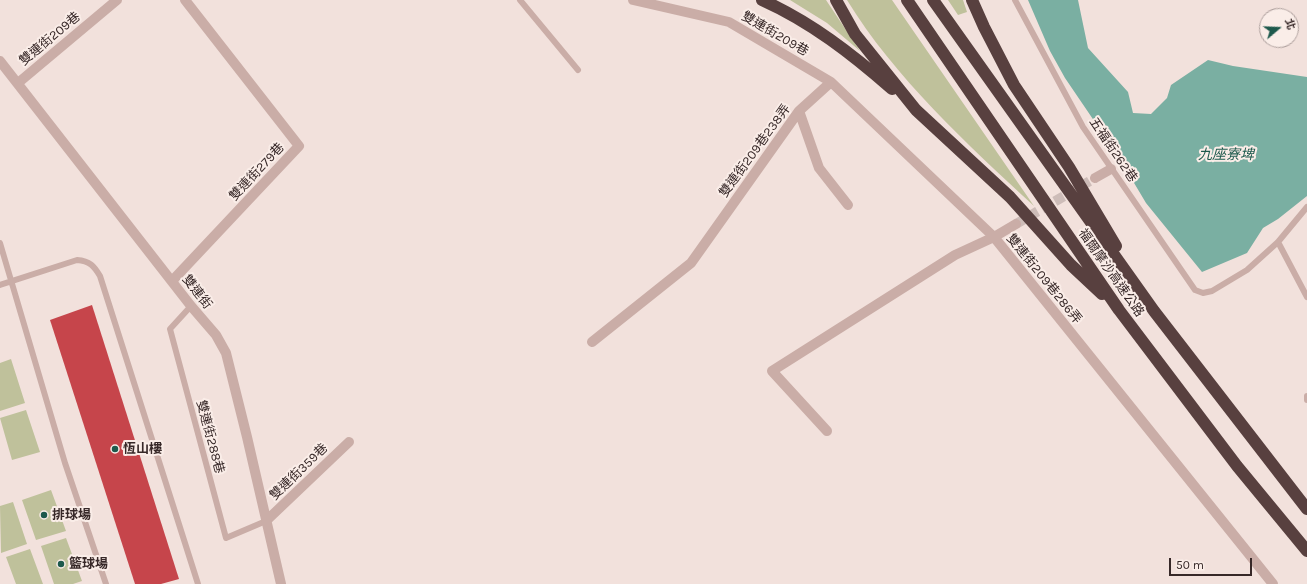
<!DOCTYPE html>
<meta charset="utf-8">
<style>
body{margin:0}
#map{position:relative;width:1307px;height:584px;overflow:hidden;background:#f2e1dc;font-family:Karla,"Noto Sans TC",sans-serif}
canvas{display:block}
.north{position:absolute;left:1259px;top:8px;width:40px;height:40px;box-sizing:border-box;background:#faede8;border:1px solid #ac9e9b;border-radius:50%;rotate:71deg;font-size:11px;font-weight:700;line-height:16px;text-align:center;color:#372828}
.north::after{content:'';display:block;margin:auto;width:14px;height:18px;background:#1d594c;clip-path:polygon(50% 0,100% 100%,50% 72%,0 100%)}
.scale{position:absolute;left:1169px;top:558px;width:83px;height:18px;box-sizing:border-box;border:2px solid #372828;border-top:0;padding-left:5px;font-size:12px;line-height:14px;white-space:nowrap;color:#372828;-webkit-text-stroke:3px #faede8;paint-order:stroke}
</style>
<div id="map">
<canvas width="1307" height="584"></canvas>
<div class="north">北</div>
<div class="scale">50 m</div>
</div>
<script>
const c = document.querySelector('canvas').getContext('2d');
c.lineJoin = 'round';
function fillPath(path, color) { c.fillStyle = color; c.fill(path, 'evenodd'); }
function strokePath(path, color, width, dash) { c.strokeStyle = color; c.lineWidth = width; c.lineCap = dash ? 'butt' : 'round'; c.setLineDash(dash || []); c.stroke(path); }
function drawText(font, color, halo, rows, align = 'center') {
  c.font = font + ' Karla,"Noto Sans TC",sans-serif'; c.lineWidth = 4; c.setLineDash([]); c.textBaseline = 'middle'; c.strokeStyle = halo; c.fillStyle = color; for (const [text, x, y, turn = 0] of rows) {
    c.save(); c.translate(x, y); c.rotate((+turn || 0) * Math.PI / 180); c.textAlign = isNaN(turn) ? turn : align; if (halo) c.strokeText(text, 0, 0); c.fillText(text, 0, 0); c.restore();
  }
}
fillPath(new Path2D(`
 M790,0H826L860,51L827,23Z
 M847,0H892L1034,206C968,145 894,77 847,0Z
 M948,0H963L967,12L958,15Z
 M11,359L25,403L0,411V363Z
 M26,410L40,452L12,460L0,418Z
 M51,490L66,531L36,540L22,500Z
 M13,502L27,544L1,553L0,506Z
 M66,538L82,581L73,584H54L41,546Z
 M30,549L43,584H16L6,557Z`), '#bfc19b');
fillPath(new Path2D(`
 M1028,0H1078L1088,48L1128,92L1133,113L1151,114L1167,98L1171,85L1208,60L1233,66L1307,77V196L1278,219L1263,228L1247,253L1202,272L1146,203L1118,156L1065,78L1050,51Z`), '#7aafa2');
fillPath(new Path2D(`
 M92,305L179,579L161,584H135L50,320Z`), '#c6454b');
strokePath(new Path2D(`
 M1016,224L1095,178`), '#cdbcb8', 10, [10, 5]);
strokePath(new Path2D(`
 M520,0L578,70
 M1015,0L1083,127L1195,290L1203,293L1212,291L1247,270L1278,242L1307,207
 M1278,242L1307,297
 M0,243L65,463L106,584
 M0,285L77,260C90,261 94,266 100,276L198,584
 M191,306L170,329L226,538L266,521
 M1307,396V400`), '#caada7', 6);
strokePath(new Path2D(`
 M633,0L729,22L831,82
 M0,61L191,306L216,335L226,353L247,437L281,584
 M18,83L117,0
 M799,111L819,168L848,205
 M1095,178L1111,169
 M172,281L299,146L185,0
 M592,342L691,263L799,111L831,82L994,237L1016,224
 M827,431L772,371L955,255L994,237L1273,584
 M266,521L349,442`), '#caada7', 10);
strokePath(new Path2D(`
 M762,0C811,22 852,54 892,89
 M836,0L855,34L916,110L1010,197L1071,265L1102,294
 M907,0L1119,310L1237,466L1307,551
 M933,0L1154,311L1307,509
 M972,0L984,27L1014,85L1069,167L1116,246`), '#58403f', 12);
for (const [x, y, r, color] of [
 [115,449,4,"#1d594c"],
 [44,515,4,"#1d594c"],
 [61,564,4,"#1d594c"]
]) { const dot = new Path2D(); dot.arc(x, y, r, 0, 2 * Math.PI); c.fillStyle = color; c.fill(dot); strokePath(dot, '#faede8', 1.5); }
drawText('13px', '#372828', '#faede8', [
 ["雙連街209巷",775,34,30],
 ["雙連街209巷",50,39,-40],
 ["五福街262巷",1113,150,56],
 ["雙連街209巷238弄",755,151,-54],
 ["雙連街279巷",257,172,-47],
 ["福爾摩沙高速公路",1111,273,55],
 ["雙連街209巷286弄",1044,279,51],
 ["雙連街",197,292,52],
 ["雙連街288巷",210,437,75],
 ["雙連街359巷",299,472,-44]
]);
drawText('bold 13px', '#372828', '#faede8', [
 ["恆山樓",123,449],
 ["排球場",52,515],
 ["籃球場",69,564]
], 'left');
drawText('italic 14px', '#1d594c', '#faede8', [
 ["九座寮埤",1226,155]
]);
</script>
